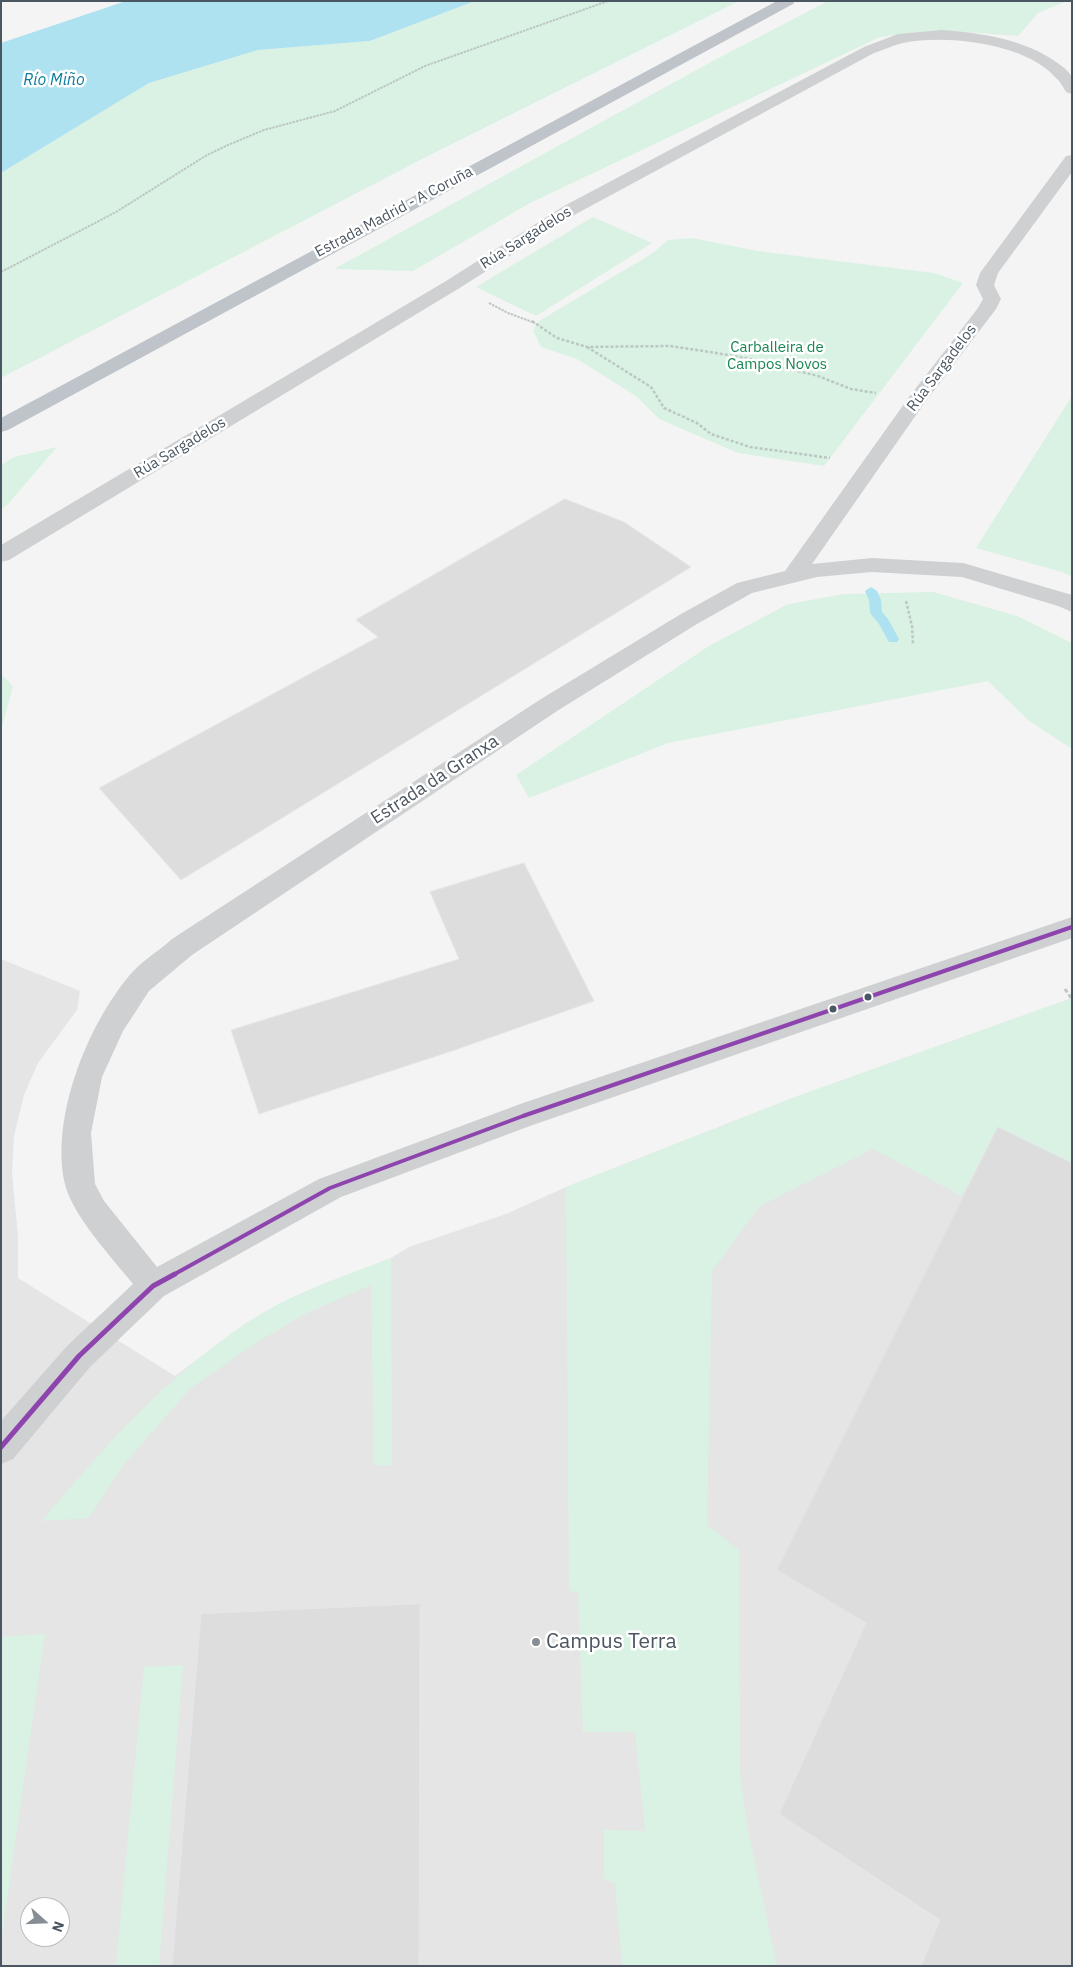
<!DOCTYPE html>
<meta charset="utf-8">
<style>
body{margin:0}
#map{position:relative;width:1073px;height:1967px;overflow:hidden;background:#f4f4f4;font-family:"IBM Plex Sans",sans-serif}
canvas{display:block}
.frame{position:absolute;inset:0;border:2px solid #4a5661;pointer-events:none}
.north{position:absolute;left:20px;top:1897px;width:50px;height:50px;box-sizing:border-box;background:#fff;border:1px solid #b7bbc0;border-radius:50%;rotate:110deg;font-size:14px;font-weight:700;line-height:20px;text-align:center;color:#4a5661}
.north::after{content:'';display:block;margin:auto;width:18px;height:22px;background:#868d94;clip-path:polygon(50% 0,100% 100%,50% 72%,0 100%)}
</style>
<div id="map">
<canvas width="1073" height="1967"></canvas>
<div class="frame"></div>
<div class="north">N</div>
</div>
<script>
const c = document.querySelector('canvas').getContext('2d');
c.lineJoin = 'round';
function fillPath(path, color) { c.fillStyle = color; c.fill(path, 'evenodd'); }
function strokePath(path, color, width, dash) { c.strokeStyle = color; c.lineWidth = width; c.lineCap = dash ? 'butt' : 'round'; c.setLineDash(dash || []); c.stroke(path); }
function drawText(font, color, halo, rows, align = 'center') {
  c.font = font + ' "IBM Plex Sans",sans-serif'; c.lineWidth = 5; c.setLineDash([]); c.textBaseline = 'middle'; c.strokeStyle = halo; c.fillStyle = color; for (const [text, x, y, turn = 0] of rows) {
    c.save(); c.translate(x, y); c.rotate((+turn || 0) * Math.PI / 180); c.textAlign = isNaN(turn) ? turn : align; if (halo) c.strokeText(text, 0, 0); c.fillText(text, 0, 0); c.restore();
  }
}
fillPath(new Path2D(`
 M1,959L80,991L77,1010L38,1063L24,1095L14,1136L12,1173L18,1236V1278L175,1376L246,1323L300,1294L391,1258L409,1247L506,1214L566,1187L795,1097L1072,998V1966H1ZM30,1907H60V1937H30Z`), '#e6e5e6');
fillPath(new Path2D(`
 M475,1H739L428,156L1,378V173L149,83L258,50L370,41Z
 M828,1H1067L1038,13L1018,36L936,30L880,37L530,203L413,271L334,269L711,62Z
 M593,217L652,243L536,316L476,287Z
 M692,238L758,251L934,273L963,283L824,466L738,453L659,419L636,396L577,359L541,347L533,330L539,321L653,253L668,240Z
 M1072,396V577L1062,572L976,548Z
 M57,447L9,503L1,510V465L14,457Z
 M933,592L1017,616L1072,643V749L1028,720L988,681L668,743L529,798L516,775L709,646L788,604L844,594Z
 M1,674L13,686L1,731Z
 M1072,998V1163L998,1127L962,1196L873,1149L760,1206L712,1271L707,1525L739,1550L740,1773L747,1825L777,1966H622L615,1884L604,1878V1830L645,1831L635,1732H583L578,1592L569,1591L566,1187L795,1097Z
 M391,1258L392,1465H374L371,1285L307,1313L259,1341L191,1388L125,1463L89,1518L42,1521C103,1448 165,1378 245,1324C289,1294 342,1277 391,1258Z
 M45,1634L1,1942V1637Z
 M183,1665L159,1966H116L144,1667Z`), '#d9f2e3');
fillPath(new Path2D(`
 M126,1H475L370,41L258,50L149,83L1,173V43Z`), '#aee2f0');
fillPath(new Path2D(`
 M871,587L877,591L881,600L882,612L888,619L899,639L897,642H889L879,624L870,613L869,600L865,591Z`), '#aee2f0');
const building = new Path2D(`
 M565,499L624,522L691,567L181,880L99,788L378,637L356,620Z
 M524,863L594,1001L452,1051L259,1114L231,1030L459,959L430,892Z
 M998,1127L1072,1163V1966H921L940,1920L779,1814L866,1623L777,1570Z
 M420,1604L419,1966H172L201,1614Z`);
fillPath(building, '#ddddde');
strokePath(building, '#e5e6e7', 1);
strokePath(new Path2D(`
 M1,272L116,212L207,155L228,145L264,130L335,111L425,66L608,1
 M489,303L508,313L535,323`), '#bcc7c4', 2, [2.5, 1]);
strokePath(new Path2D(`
 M532,321L557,338L587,347L670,346L716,353L750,359L818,376L851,389L876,393
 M587,347L651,387L664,408L697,423L711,434L750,447L830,458
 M906,601L912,626L913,645`), '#bcc7c4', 2.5, [3, 2]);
strokePath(new Path2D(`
 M1065,989L1072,999`), '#bcc7c4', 3, [4, 2.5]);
fillPath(new Path2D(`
 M941,30C982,33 1025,39 1059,64C1064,68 1070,72 1072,78C1073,83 1072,89 1072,94L1066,92C1063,87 1060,81 1055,77C1025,43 945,34 903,43C893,45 884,50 874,53L576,214L458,289L9,560L1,562V545L446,281L564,206L864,47L898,34Z
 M1072,155V172L998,273L994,285L1001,299L996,309L923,405L812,564L872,558L963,563L1072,595V612L1058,606L962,577L872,572L817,577L752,593L697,624L557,711L192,955L149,991L123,1031L102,1077L91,1133L95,1184L104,1201L157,1267L319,1179L523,1103L1072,917V938L530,1126L341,1197L164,1296L90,1367L13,1459L1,1464V1421L68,1345L133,1284C113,1259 72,1215 65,1184C50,1119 87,1026 129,976C140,962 159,951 172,939L541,699L681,614L737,583L785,571L909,397L978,308L983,299L976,285L980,273L1066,156Z`), '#ced0d2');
fillPath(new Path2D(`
 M777,1H795L793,4L8,430L1,432V418Z`), '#bec4c9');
strokePath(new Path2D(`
 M173,1275L330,1188L523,1116L1072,927`), '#8e44ad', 4);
strokePath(new Path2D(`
 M1,1447L79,1356L153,1286L175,1274`), '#8e44ad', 5);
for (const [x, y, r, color] of [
 [868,997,4.5,"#4a5661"],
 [833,1009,4.5,"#4a5661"],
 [536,1642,5,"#868d94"]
]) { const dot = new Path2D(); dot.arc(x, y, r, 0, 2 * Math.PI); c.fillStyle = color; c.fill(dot); strokePath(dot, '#fff', 2); }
drawText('15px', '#4a5661', '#fff', [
 ["Estrada Madrid - A Coruña",394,212,-28],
 ["Rúa Sargadelos",526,238,-32],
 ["Rúa Sargadelos",942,368,-53],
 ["Rúa Sargadelos",180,448,-31]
]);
drawText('15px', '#17864f', '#fff', [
 ["Carballeira de",777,348],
 ["Campos Novos",777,365]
]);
drawText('italic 16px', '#0c7c9b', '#fff', [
 ["Río Miño",54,80]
]);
drawText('18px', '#4a5661', '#fff', [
 ["Estrada da Granxa",435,780,-33]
]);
drawText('21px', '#4a5661', '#fff', [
 ["Campus Terra",546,1642]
], 'left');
</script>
